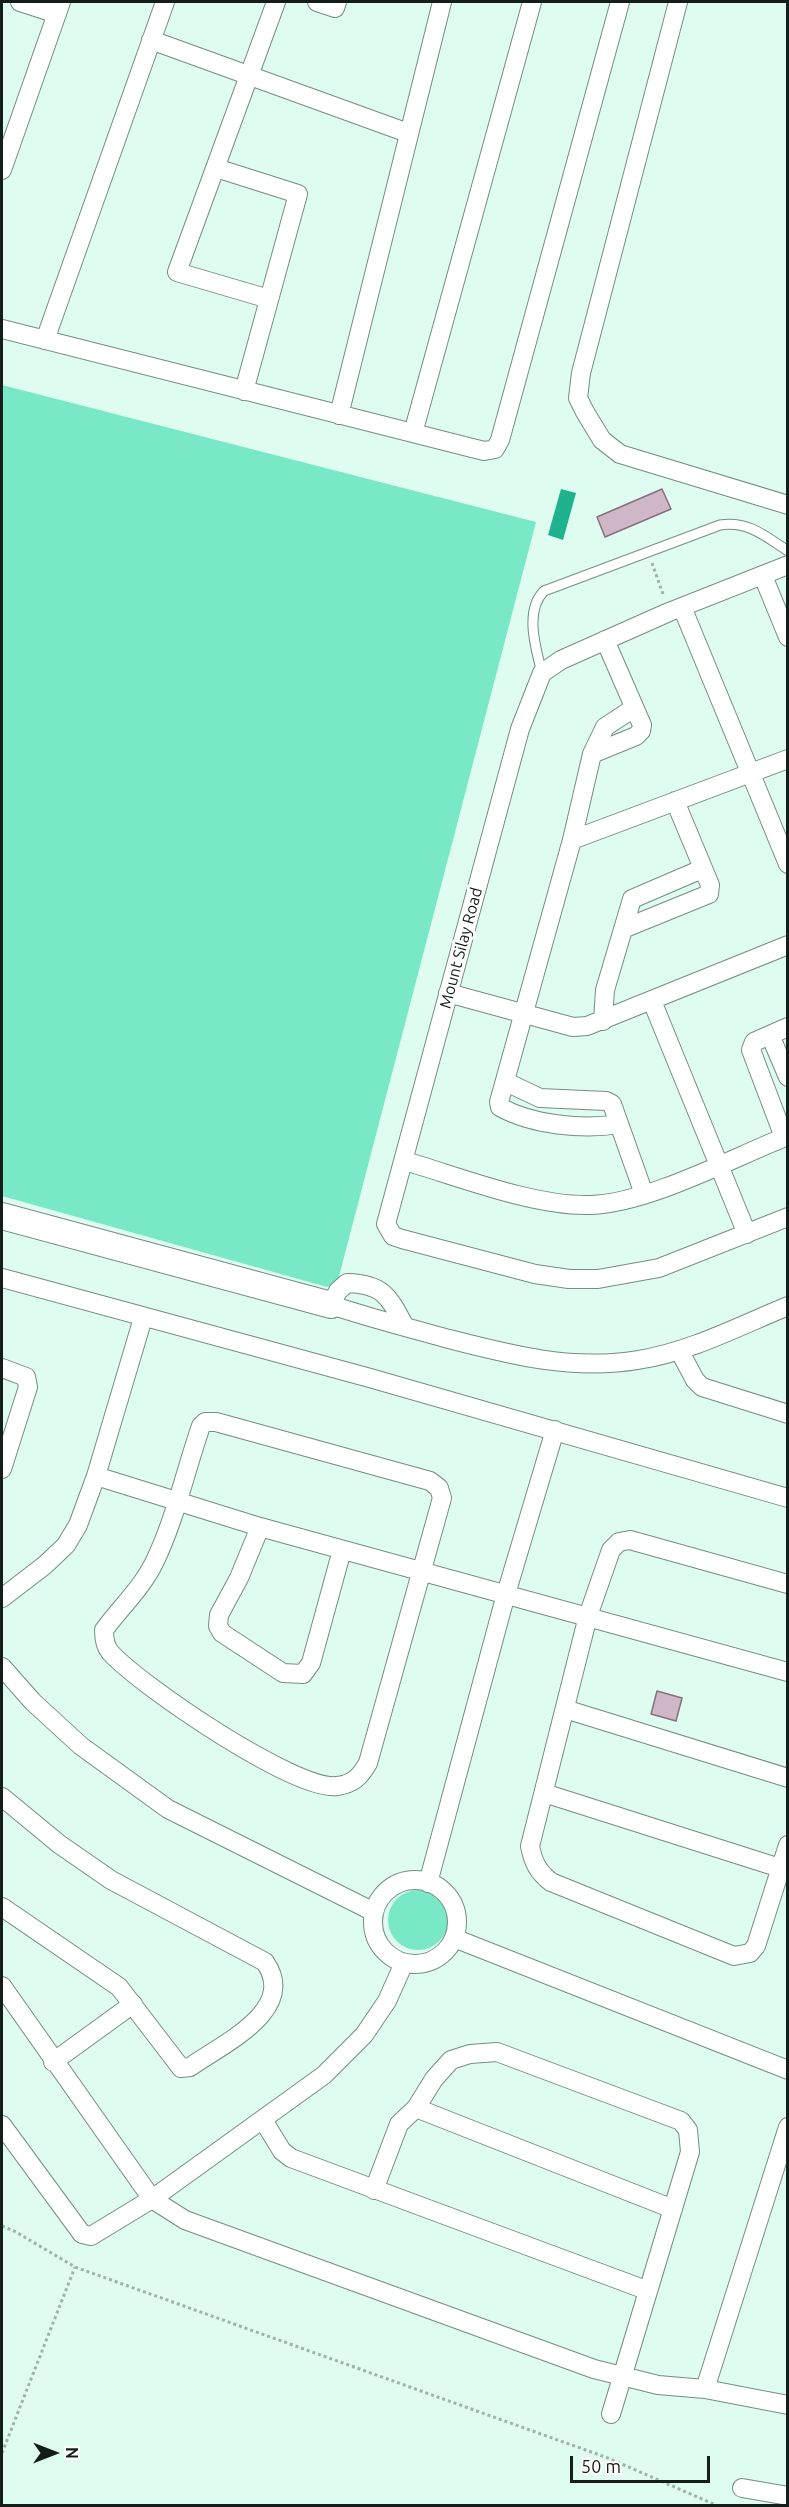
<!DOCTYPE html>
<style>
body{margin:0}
#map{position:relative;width:789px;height:2507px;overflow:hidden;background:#dffcf1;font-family:Ubuntu,sans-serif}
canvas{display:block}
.frame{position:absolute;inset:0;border:3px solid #131d1a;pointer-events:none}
.north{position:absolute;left:24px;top:2423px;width:60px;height:60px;-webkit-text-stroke:4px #fff;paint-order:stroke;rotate:90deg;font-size:16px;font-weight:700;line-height:24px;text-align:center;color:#131d1a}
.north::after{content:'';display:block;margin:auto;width:21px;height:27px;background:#131d1a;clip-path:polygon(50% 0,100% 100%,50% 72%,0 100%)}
.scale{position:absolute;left:570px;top:2456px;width:140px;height:27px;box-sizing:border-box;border:3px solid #131d1a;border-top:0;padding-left:8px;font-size:18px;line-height:21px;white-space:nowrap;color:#131d1a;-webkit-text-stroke:4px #fff;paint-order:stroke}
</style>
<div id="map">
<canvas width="789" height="2507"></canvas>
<div class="frame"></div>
<div class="north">N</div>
<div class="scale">50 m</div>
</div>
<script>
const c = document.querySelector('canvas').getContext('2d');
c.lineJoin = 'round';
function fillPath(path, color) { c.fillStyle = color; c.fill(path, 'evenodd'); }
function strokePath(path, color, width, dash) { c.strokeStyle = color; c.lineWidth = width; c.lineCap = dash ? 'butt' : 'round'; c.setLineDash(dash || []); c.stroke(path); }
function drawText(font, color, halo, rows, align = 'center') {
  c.font = font + ' Ubuntu,sans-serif'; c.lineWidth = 6; c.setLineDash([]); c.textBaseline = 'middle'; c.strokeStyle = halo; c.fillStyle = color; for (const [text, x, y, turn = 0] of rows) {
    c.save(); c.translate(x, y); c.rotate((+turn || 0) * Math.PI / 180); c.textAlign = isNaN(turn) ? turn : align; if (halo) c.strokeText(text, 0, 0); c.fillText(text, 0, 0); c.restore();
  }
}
fillPath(new Path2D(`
 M2,385L536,522L337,1284L327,1287L2,1196Z
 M388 1920a30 30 0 1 1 60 0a30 30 0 1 1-60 0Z`), '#79e8c6');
fillPath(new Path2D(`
 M561,489L576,493L563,540L548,535Z`), '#1fb28f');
const building = new Path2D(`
 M662,489L671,509L605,537L597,517Z
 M657,1691L682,1698L676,1721L651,1714Z`);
fillPath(building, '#cfb7c7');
strokePath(building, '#86707f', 1.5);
const lane = new Path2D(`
 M542,673C536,649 524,611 544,591L720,525C749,521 765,536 788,551`);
const street = new Path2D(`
 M20,2L57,14
 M317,2L335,8L337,2
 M678,2L581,373L578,398L585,412L602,440L620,454L788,505
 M151,40L408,133
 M216,168L298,194L244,391
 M2,170L61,2
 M269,299L177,272L276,2
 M2,329L484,451L495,449L500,440L620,2
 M45,340L165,2
 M339,415L442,2
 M413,433L532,2
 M788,565L669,612L561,660L542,673L520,729L386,1224L393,1236L402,1239L535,1274L569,1279H598L659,1268L788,1217
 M763,576L788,637
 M682,607L788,864
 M592,754L636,736L641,731L642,725L605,640
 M572,840L788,759
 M623,929L709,894L710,885L675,801
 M448,993L573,1027L587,1026L788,945
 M652,1001L747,1234
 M603,1021L605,990L632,899L702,869
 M770,1035L788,1077
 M506,1082L540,1098L606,1101L612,1104L644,1194
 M619,1124C583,1130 532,1125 500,1107L499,1102L572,840L592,754L605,727L634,708
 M784,1137L751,1050L754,1042L788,1027
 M405,1161C460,1177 535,1207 591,1205C649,1203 732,1158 788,1136
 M2,1278L370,1378L788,1498
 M405,1327C389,1297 384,1284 347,1283L338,1291L331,1305C370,1318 409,1328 449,1339C511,1355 573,1371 638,1360C690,1352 739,1326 788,1306
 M679,1350L695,1380L702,1387L788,1414
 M2,1368L26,1377L28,1387L2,1469
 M205,1422H216L430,1481L439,1488L442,1498L368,1763C360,1777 353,1784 337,1786C295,1791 139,1685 110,1652C105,1646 104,1638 104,1630C120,1608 141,1589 154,1563C175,1520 185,1472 201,1426Z
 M96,1476L260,1527L788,1672
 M260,1527L239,1578L219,1615L218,1626L222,1633L283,1673L303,1674L311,1663L342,1550
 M788,1584L630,1540L619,1542L611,1550L588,1616L530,1846C533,1862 538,1872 551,1882L734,1956L750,1953L756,1946L788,1845
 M2,1598L45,1565L66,1545L78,1525L96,1476L143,1318
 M2,1667L33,1702L81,1746L168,1809L374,1912
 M565,1709L788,1778
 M544,1793L780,1868
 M2,1797L59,1844L111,1880L265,1962C298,2010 224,2043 190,2067L181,2068L119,1987L2,1907
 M373 1922a42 42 0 1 1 84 0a42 42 0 1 1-84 0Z
 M428,1883L506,1594L555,1430
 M454,1938L788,2070
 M2,1986L152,2199L185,2220L594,2369L658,2385L705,2389L788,2405
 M53,2062L133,2004
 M416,2108L673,2209
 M263,2120L282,2151L291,2158L646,2290
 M2,2125L82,2234L91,2236L152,2199L324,2075L364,2035L387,2001L404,1963
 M374,2190L399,2124L416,2108L434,2079L451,2060L470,2054L497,2052L681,2121L688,2130L690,2152L611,2414
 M705,2389L788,2127
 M742,2488L788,2496`);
const secondary = new Path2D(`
 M2,1216L331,1305`);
strokePath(lane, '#738e84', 11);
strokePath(street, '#738e84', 20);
strokePath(secondary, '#738e84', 28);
strokePath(new Path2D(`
 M652,563L664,597
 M2,2226L16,2232L75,2267L608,2458L718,2506
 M2,2453L75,2267`), '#9db4ac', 3, [3, 3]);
strokePath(lane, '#fff', 9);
strokePath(street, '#fff', 18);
strokePath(secondary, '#fff', 26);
drawText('16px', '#131d1a', '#fff', [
 ["Mount Silay Road",461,948,-75]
]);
</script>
